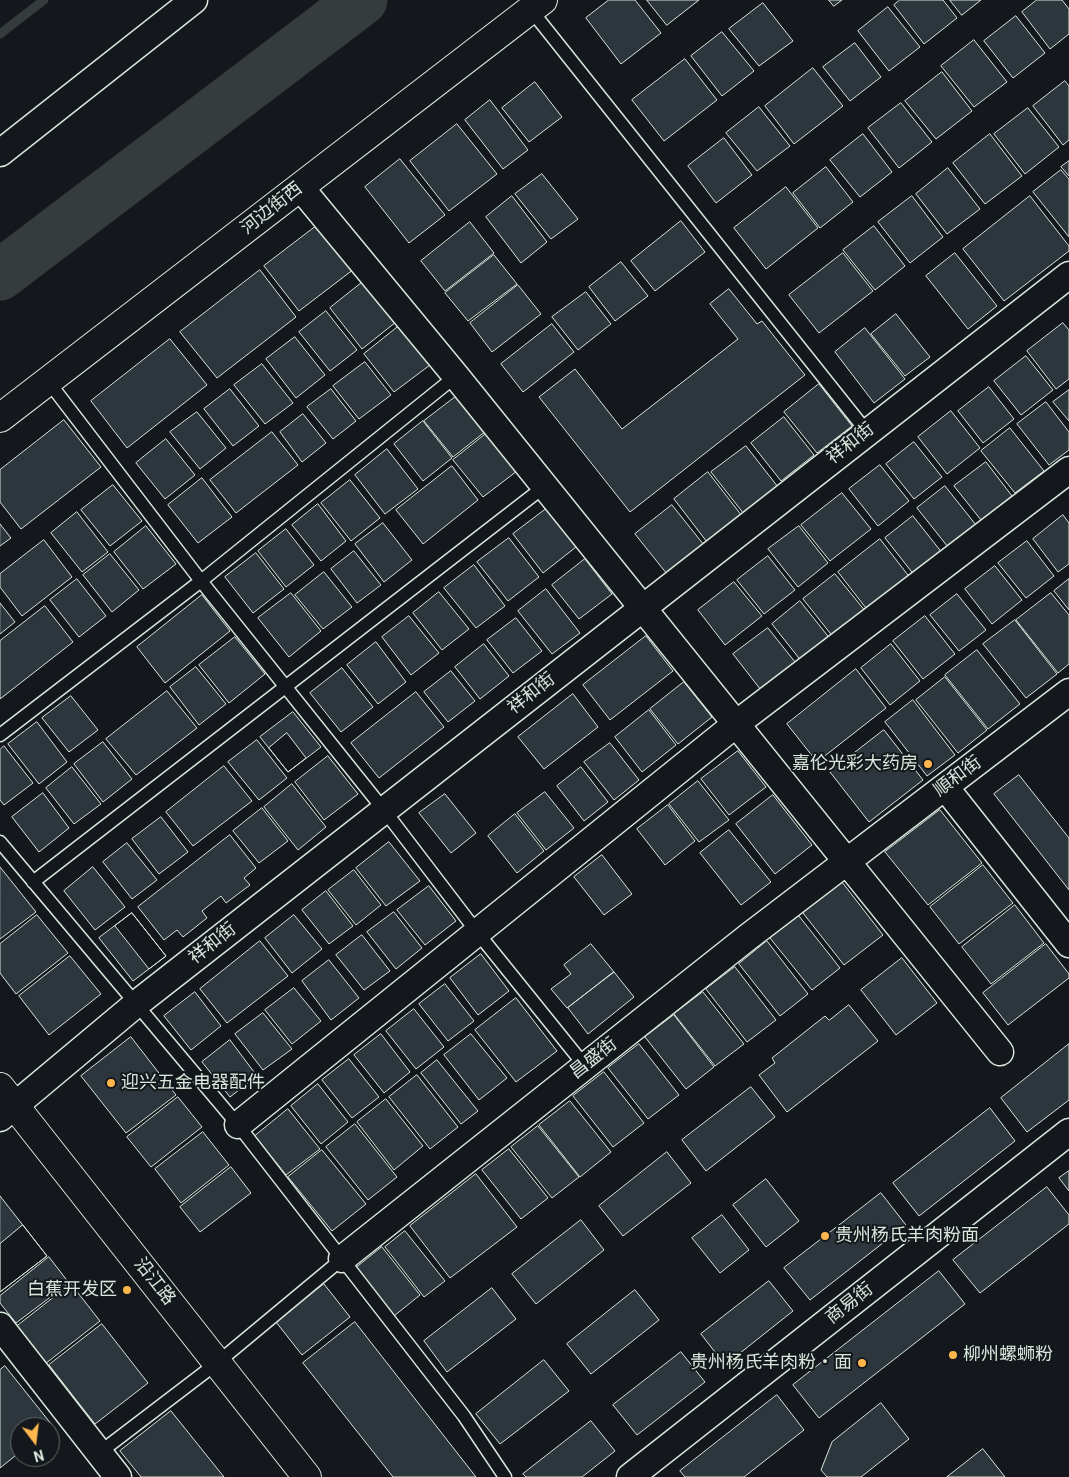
<!DOCTYPE html>
<meta charset="utf-8">
<style>
body{margin:0}
#map{position:relative;width:1069px;height:1477px;overflow:hidden;background:#14181c;font-family:Roboto,sans-serif}
canvas{display:block}
.north{position:absolute;left:10px;top:1417px;width:50px;height:50px;box-sizing:border-box;background:#14181c;border:1px solid #626a69;border-radius:50%;rotate:165deg;font-size:14px;font-weight:700;line-height:20px;text-align:center;color:#d8e6dc}
.north::after{content:'';display:block;margin:auto;width:18px;height:22px;background:#ffb74d;clip-path:polygon(50% 0,100% 100%,50% 72%,0 100%)}
</style>
<div id="map">
<canvas width="1069" height="1477"></canvas>
<div class="north">N</div>
</div>
<script>
const c = document.querySelector('canvas').getContext('2d');
c.lineJoin = 'round';
function strokePath(path, color, width, dash) { c.strokeStyle = color; c.lineWidth = width; c.lineCap = dash ? 'butt' : 'round'; c.setLineDash(dash || []); c.stroke(path); }
function fillPath(path, color) { c.fillStyle = color; c.fill(path, 'evenodd'); }
function drawText(font, color, halo, rows, align = 'center') {
  c.font = font + ' Roboto,"Noto Sans SC",sans-serif'; c.lineWidth = 4; c.setLineDash([]); c.textBaseline = 'middle'; c.strokeStyle = halo; c.fillStyle = color; for (const [text, x, y, turn = 0] of rows) {
    c.save(); c.translate(x, y); c.rotate((+turn || 0) * Math.PI / 180); c.textAlign = isNaN(turn) ? turn : align; if (halo) c.strokeText(text, 0, 0); c.fillText(text, 0, 0); c.restore();
  }
}
strokePath(new Path2D(`
 M0,34L44,0`), '#363b3e', 9);
strokePath(new Path2D(`
 M0,275L362,0`), '#363b3e', 51);
const building = new Path2D(`
 M609,0H635L661,33L621,64L586,18Z
 M647,0H699L667,25Z
 M829,0H842L834,6Z
 M900,0H943L957,18L924,44L894,5Z
 M950,0H981L962,15Z
 M1037,0H1062L1069,9V34L1050,49L1022,12Z
 M763,3L793,41L759,66L729,29Z
 M888,7L920,47L889,71L858,31Z
 M1016,16L1045,53L1013,78L984,41Z
 M722,32L754,71L722,96L691,56Z
 M974,40L1007,82L974,107L941,66Z
 M855,43L881,77L850,101L823,67Z
 M685,59L717,100L664,141L632,100Z
 M813,68L843,106L794,144L765,106Z
 M942,72L972,111L936,139L905,101Z
 M1065,81L1069,86V140L1063,145L1033,106Z
 M535,82L562,117L529,142L502,108Z
 M490,100L528,150L503,169L465,120Z
 M901,103L932,142L899,168L868,128Z
 M759,107L790,146L757,171L726,133Z
 M1028,108L1059,147L1025,174L994,134Z
 M457,124L497,174L449,211L410,161Z
 M863,134L892,172L860,197L830,160Z
 M990,134L1022,176L985,204L953,163Z
 M724,138L752,175L716,203L688,166Z
 M400,159L445,215L409,243L365,187Z
 M1069,161V176L1061,167Z
 M826,167L853,202L820,228L793,193Z
 M948,168L980,209L947,234L916,194Z
 M1061,170L1069,179V237L1033,192Z
 M542,174L578,219L551,239L515,194Z
 M786,187L818,228L766,269L734,228Z
 M512,196L547,242L521,263L486,217Z
 M912,196L943,237L910,263L878,222Z
 M1030,196L1069,246V251L1004,301L963,249Z
 M681,221L705,252L655,291L631,261Z
 M470,222L494,253L445,291L421,261Z
 M319,224L354,269L299,311L264,266Z
 M874,226L905,266L875,290L843,250Z
 M843,253L873,291L819,333L789,295Z
 M955,253L997,306L968,329L926,276Z
 M494,255L517,284L468,321L445,293Z
 M621,262L648,296L615,321L589,287Z
 M260,270L296,317L217,378L180,332Z
 M364,281L396,322L362,349L330,308Z
 M518,285L541,314L492,352L470,323Z
 M729,289L757,324L762,321L805,375L630,512L539,397L575,369L622,429L738,339L710,304Z
 M586,292L611,324L578,350L552,317Z
 M326,311L357,350L330,371L299,332Z
 M896,314L930,357L905,376L871,334Z
 M1063,323L1069,330V379L1056,389L1027,351Z
 M552,324L574,352L523,392L501,364Z
 M399,326L430,365L394,392L364,354Z
 M865,328L905,379L874,403L835,352Z
 M295,337L325,375L296,398L266,359Z
 M170,339L207,385L127,448L91,401Z
 M1026,356L1053,390L1021,415L994,381Z
 M365,362L391,395L359,419L333,386Z
 M262,364L293,403L265,424L234,385Z
 M819,384L852,426L817,453L784,412Z
 M989,387L1014,419L983,443L958,411Z
 M230,389L259,426L233,446L204,409Z
 M331,389L356,421L333,439L307,407Z
 M1069,390V421L1053,402Z
 M458,395L486,431L453,457L424,421Z
 M1046,402L1069,432V450L1049,465L1017,424Z
 M951,411L980,448L947,474L918,437Z
 M197,412L226,448L200,469L170,432Z
 M303,414L326,443L302,462L280,432Z
 M784,417L814,455L781,481L751,443Z
 M64,420L101,467L21,529L0,502V470Z
 M423,421L452,458L423,481L394,444Z
 M1010,428L1044,471L1015,493L981,451Z
 M272,432L298,465L236,513L210,480Z
 M487,433L517,471L483,497L453,460Z
 M166,439L195,475L165,499L136,463Z
 M914,442L942,477L914,499L886,464Z
 M746,446L778,487L744,514L711,472Z
 M387,449L418,489L385,514L355,475Z
 M986,462L1012,496L981,520L954,486Z
 M880,465L909,501L878,526L849,489Z
 M452,466L478,500L423,544L396,510Z
 M708,472L742,516L707,542L674,499Z
 M202,478L232,517L198,543L168,505Z
 M350,480L380,518L351,541L321,503Z
 M113,485L142,521L110,546L81,510Z
 M945,486L976,525L948,547L917,508Z
 M842,493L871,529L830,561L801,525Z
 M318,504L346,541L321,561L292,525Z
 M672,505L704,545L667,574L635,534Z
 M546,509L576,547L543,573L513,534Z
 M77,512L108,552L82,572L51,533Z
 M1063,515L1069,523V564L1058,572L1033,539Z
 M913,516L943,554L915,576L885,538Z
 M383,523L412,560L384,582L355,544Z
 M0,524L11,538L0,546Z
 M146,526L176,564L143,589L114,552Z
 M799,526L828,563L798,587L768,549Z
 M286,529L314,565L286,587L258,551Z
 M509,538L539,577L508,601L477,562Z
 M880,539L911,579L869,612L838,572Z
 M44,540L72,577L22,616L0,587V574Z
 M1027,541L1054,576L1026,598L998,563Z
 M354,551L381,585L357,603L331,569Z
 M256,553L284,589L253,613L225,577Z
 M110,554L139,590L112,612L83,575Z
 M768,556L795,590L764,614L737,580Z
 M585,559L612,594L579,619L552,585Z
 M474,565L505,606L476,628L444,588Z
 M995,566L1022,600L992,624L965,589Z
 M324,572L352,607L323,629L295,595Z
 M835,574L866,612L834,638L803,599Z
 M77,579L106,616L79,637L50,600Z
 M1069,579V610L1054,591Z
 M734,582L762,616L725,645L698,610Z
 M546,589L580,633L552,654L518,611Z
 M439,592L469,629L442,650L413,613Z
 M291,593L321,631L289,657L258,618Z
 M1051,593L1069,615V664L1058,673L1016,620Z
 M957,594L986,630L959,651L930,615Z
 M202,595L230,631L165,683L137,647Z
 M800,601L831,640L802,662L772,624Z
 M0,603L15,622L0,634Z
 M45,606L73,642L0,699V641Z
 M409,616L439,653L411,675L382,637Z
 M925,616L955,654L923,679L893,641Z
 M516,618L542,651L513,673L487,640Z
 M1015,620L1057,674L1026,698L983,644Z
 M768,628L799,667L764,694L733,654Z
 M646,636L673,671L610,720L583,685Z
 M235,637L265,674L229,703L199,665Z
 M376,642L406,682L378,704L347,665Z
 M484,644L509,676L480,699L455,667Z
 M891,644L920,681L890,705L861,668Z
 M977,650L1020,704L988,729L945,675Z
 M196,667L226,704L199,725L170,687Z
 M342,668L373,707L341,732L310,693Z
 M856,669L886,708L817,762L787,724Z
 M451,671L475,701L448,722L424,692Z
 M945,677L987,730L958,753L916,700Z
 M684,682L712,717L678,744L650,709Z
 M167,691L197,728L136,775L106,739Z
 M416,692L444,727L379,778L351,743Z
 M573,694L598,727L544,769L518,737Z
 M71,696L98,730L69,752L42,718Z
 M913,700L955,755L927,776L885,722Z
 M649,710L676,745L642,772L615,737Z
 M293,712L321,747L288,772L260,737Z
 M37,722L67,762L39,784L8,744Z
 M884,730L923,780L869,822L830,772Z
 M287,733L306,758L288,772L269,748Z
 M257,740L287,778L259,800L228,762Z
 M103,742L132,779L103,802L74,764Z
 M610,743L639,780L614,800L584,762Z
 M4,746L33,783L4,805L0,800V750Z
 M738,751L766,787L729,815L701,779Z
 M328,756L358,794L324,820L295,782Z
 M224,766L252,801L193,846L166,812Z
 M72,767L101,804L74,824L46,788Z
 M581,767L608,802L584,821L557,786Z
 M1019,775L1069,838V890L994,794Z
 M698,781L729,820L699,842L669,804Z
 M292,784L326,827L298,850L264,807Z
 M545,792L574,828L546,850L517,813Z
 M43,793L69,828L39,852L12,817Z
 M445,794L476,833L451,853L419,813Z
 M773,795L812,845L775,874L736,824Z
 M668,805L695,841L665,865L637,829Z
 M262,808L288,841L259,863L233,831Z
 M940,810L982,863L928,905L885,852Z
 M515,814L544,851L517,873L488,836Z
 M161,817L188,852L159,874L132,839Z
 M729,830L771,882L741,905L700,853Z
 M230,835L256,868L244,878L250,885L226,903L221,896L202,911L207,918L183,937L177,930L164,940L138,907Z
 M389,842L420,881L386,906L356,868Z
 M127,843L157,880L132,899L103,862Z
 M602,855L632,894L604,915L574,877Z
 M983,865L1013,903L959,944L930,907Z
 M0,867L36,912L0,939Z
 M93,867L125,907L95,930L64,891Z
 M354,870L381,905L356,925L328,890Z
 M842,882L883,935L844,965L803,913Z
 M429,886L456,921L425,945L397,910Z
 M326,891L353,926L329,944L302,910Z
 M1015,905L1044,943L991,984L962,947Z
 M394,912L422,948L396,969L367,932Z
 M132,913L166,956L149,969L115,926Z
 M132,913L166,956L133,981L99,938Z
 M37,915L68,953L16,994L0,973V944Z
 M294,915L322,949L292,973L265,938Z
 M799,916L840,968L812,990L770,938Z
 M362,935L390,971L364,990L336,955Z
 M260,941L288,976L227,1023L200,989Z
 M767,941L808,994L780,1016L739,964Z
 M591,944L614,972L567,1008L551,989L571,974L564,965Z
 M1046,944L1069,974V978L1008,1025L983,993Z
 M481,954L509,991L478,1015L450,978Z
 M70,956L101,994L49,1035L19,996Z
 M902,958L937,1003L896,1035L861,990Z
 M329,960L359,998L331,1020L302,981Z
 M735,967L776,1020L747,1042L706,989Z
 M614,972L634,997L588,1034L568,1008Z
 M445,984L474,1021L448,1041L419,1004Z
 M294,988L321,1021L292,1044L265,1010Z
 M195,992L221,1026L191,1050L164,1016Z
 M703,992L744,1044L715,1066L674,1014Z
 M516,998L557,1051L516,1082L475,1030Z
 M849,1005L878,1041L787,1112L759,1075L775,1063L772,1058L825,1016L829,1020Z
 M414,1009L444,1047L416,1069L386,1031Z
 M263,1013L292,1049L263,1070L235,1034Z
 M674,1015L714,1067L686,1089L645,1037Z
 M381,1034L410,1072L384,1093L354,1055Z
 M471,1034L507,1078L479,1100L444,1055Z
 M131,1037L176,1095L126,1133L81,1076Z
 M230,1040L257,1076L230,1097L202,1062Z
 M639,1044L679,1095L648,1119L608,1068Z
 M1069,1044V1100L1027,1132L1001,1098Z
 M349,1059L379,1097L352,1118L322,1080Z
 M437,1060L478,1111L461,1124L421,1073Z
 M604,1072L644,1123L613,1147L573,1096Z
 M417,1075L458,1127L430,1149L389,1097Z
 M318,1084L348,1122L321,1144L291,1106Z
 M751,1087L775,1117L706,1171L682,1140Z
 M178,1097L202,1127L151,1167L127,1137Z
 M386,1099L423,1146L394,1170L357,1122Z
 M570,1101L611,1152L580,1177L539,1125Z
 M990,1108L1015,1141L919,1216L893,1183Z
 M288,1109L320,1149L286,1175L255,1136Z
 M355,1124L397,1177L368,1200L326,1147Z
 M538,1126L579,1177L552,1198L511,1147Z
 M203,1132L229,1165L181,1203L155,1169Z
 M509,1149L548,1198L521,1219L482,1170Z
 M322,1150L366,1204L332,1231L288,1177Z
 M667,1152L691,1183L623,1236L599,1206Z
 M231,1167L251,1193L200,1232L180,1207Z
 M1069,1171V1191L1059,1178Z
 M476,1174L517,1227L450,1278L410,1226Z
 M766,1179L799,1221L766,1247L733,1205Z
 M1047,1187L1069,1215V1224L980,1293L953,1260Z
 M881,1193L906,1225L810,1300L784,1268Z
 M0,1196L47,1256L0,1292Z
 M722,1215L749,1250L720,1273L692,1238Z
 M581,1220L604,1250L536,1304L512,1274Z
 M23,1225L47,1256L0,1292V1244Z
 M405,1231L445,1281L424,1297L385,1247Z
 M382,1247L420,1295L394,1316L356,1268Z
 M49,1257L69,1283L16,1323L0,1303V1296Z
 M939,1271L965,1304L819,1418L793,1385Z
 M769,1281L793,1311L725,1365L701,1334Z
 M71,1284L100,1321L45,1364L16,1327Z
 M324,1284L350,1317L302,1355L276,1322Z
 M492,1288L516,1319L447,1372L424,1341Z
 M635,1290L659,1320L591,1374L567,1344Z
 M355,1322L476,1477H393L303,1363Z
 M102,1324L148,1383L95,1424L49,1365Z
 M681,1352L705,1382L637,1435L613,1405Z
 M544,1360L569,1391L500,1444L476,1414Z
 M5,1366L56,1430L50,1435V1427H20V1452L0,1468V1370Z
 M777,1395L804,1430L744,1477H685L680,1471Z
 M881,1403L909,1439L861,1477H827L821,1470L832,1442Z
 M171,1411L224,1477H141L120,1451Z
 M591,1421L615,1451L582,1477H526L523,1474Z
 M983,1449L1005,1477H947Z`);
fillPath(building, '#2c363c');
strokePath(building, '#d8e6dc', 1);
const service = new Path2D(`
 M531,10L867,432
 M48,381L201,581L384,810L477,932L585,1066
 M0,735L201,581L456,376
 M0,842L238,1125L464,1416L505,1477
 M33,882L545,486
 M99,1453L217,1363L342,1259`);
const minor = new Path2D(`
 M0,153L194,0
 M300,187L456,376L1000,1052
 M945,787L1069,944
 M0,1118L135,1005L1069,275
 M238,1125L736,724L1069,470
 M342,1259L748,937L1069,692
 M0,1326L118,1477
 M630,1477L1069,1132`);
const tertiary = new Path2D(`
 M0,418L543,0
 M0,1087L307,1477`);
strokePath(service, '#d8e6dc', 15);
strokePath(minor, '#d8e6dc', 29);
strokePath(tertiary, '#d8e6dc', 30);
strokePath(service, '#14181c', 12);
strokePath(minor, '#14181c', 26);
strokePath(tertiary, '#14181c', 28);
for (const [x, y, r, color] of [
 [928,764,5,"#ffb74d"],
 [111,1083,5,"#ffb74d"],
 [825,1236,5,"#ffb74d"],
 [127,1290,5,"#ffb74d"],
 [953,1355,5,"#ffb74d"],
 [862,1363,5,"#ffb74d"]
]) { const dot = new Path2D(); dot.arc(x, y, r, 0, 2 * Math.PI); c.fillStyle = color; c.fill(dot); strokePath(dot, '#14181c', 2); }
drawText('18px', '#d8e6dc', '#14181c', [
 ["河边街西",272,209,-38],
 ["祥和街",851,444,-38],
 ["祥和街",532,694,-38],
 ["順和街",958,777,-37],
 ["祥和街",213,944,-38],
 ["昌盛街",594,1059,-38],
 ["沿江路",154,1282,52],
 ["商易街",850,1304,-38]
]);
drawText('18px', '#d8e6dc', '#14181c', [
 ["嘉伦光彩大药房",918,764],
 ["迎兴五金电器配件",121,1083,"left"],
 ["贵州杨氏羊肉粉面",835,1236,"left"],
 ["白蕉开发区",117,1290],
 ["柳州螺蛳粉",963,1355,"left"],
 ["贵州杨氏羊肉粉・面",852,1363]
], 'right');
</script>
